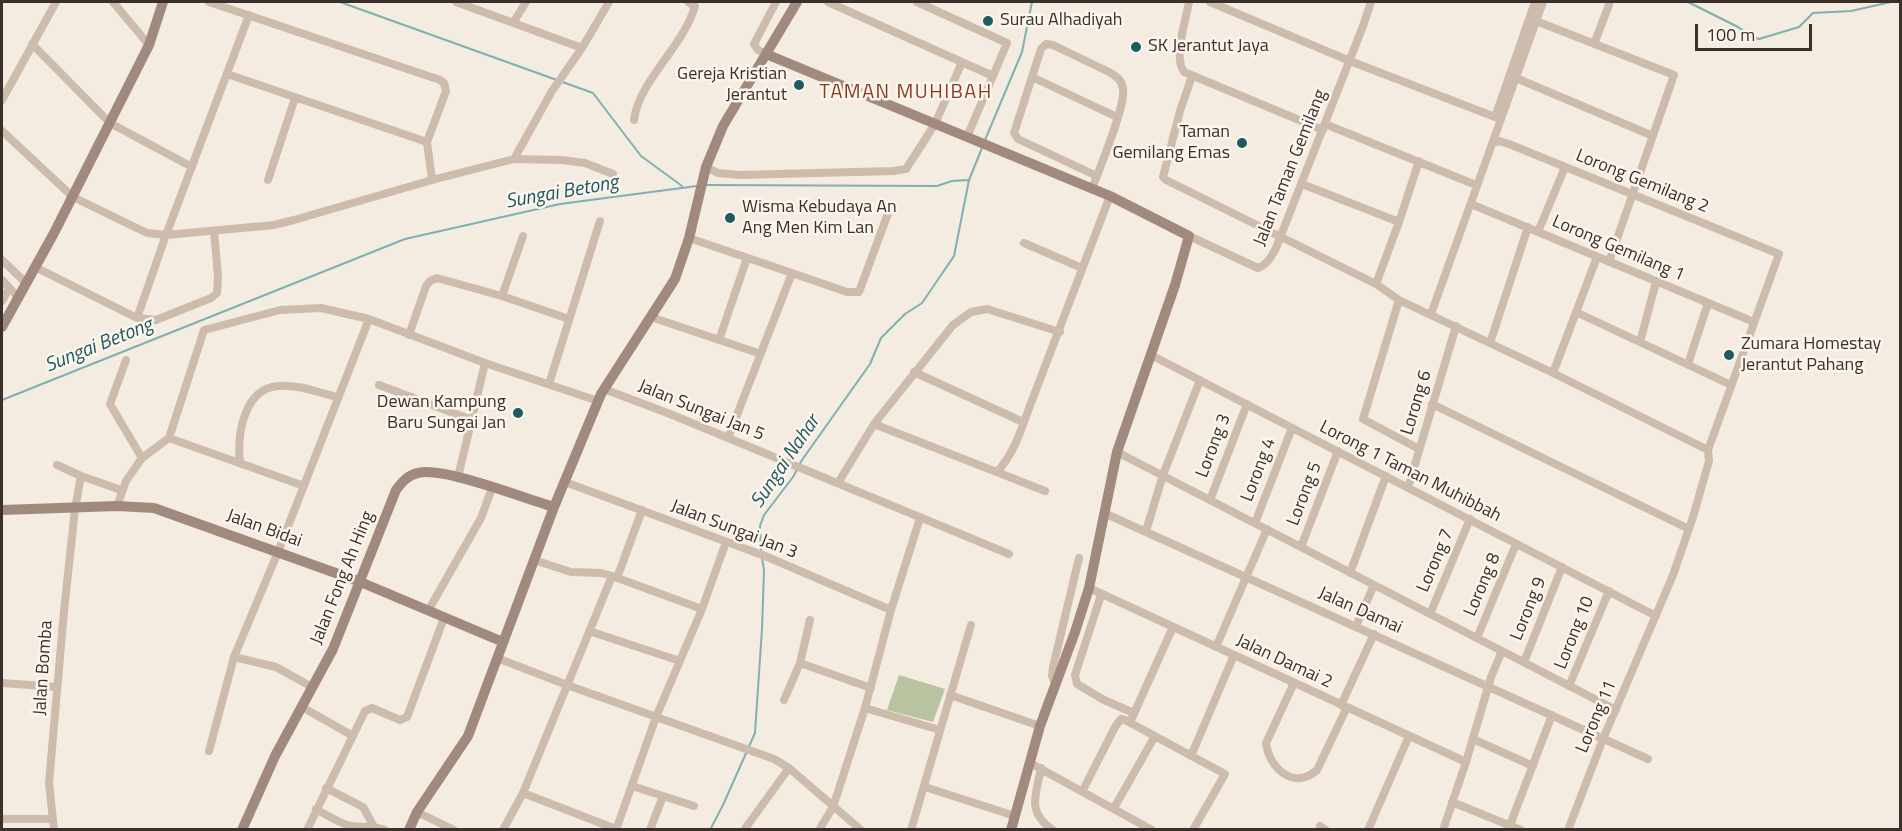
<!DOCTYPE html>
<style>
body{margin:0}
#map{position:relative;width:1902px;height:831px;overflow:hidden;background:#f4ebe1;font-family:"Titillium Web",sans-serif}
canvas{display:block}
.frame{position:absolute;inset:0;border:3px solid #3b302b;pointer-events:none}
.scale{position:absolute;left:1695px;top:24px;width:117px;height:27px;box-sizing:border-box;border:3px solid #3b302b;border-top:0;padding-left:8px;font-size:18px;line-height:21px;white-space:nowrap;color:#3b302b;-webkit-text-stroke:4px #fbf5ee;paint-order:stroke}
</style>
<div id="map">
<canvas width="1902" height="831"></canvas>
<div class="frame"></div>
<div class="scale">100 m</div>
</div>
<script>
const c = document.querySelector('canvas').getContext('2d');
c.lineJoin = 'round';
function fillPath(path, color) { c.fillStyle = color; c.fill(path, 'evenodd'); }
function strokePath(path, color, width, dash) { c.strokeStyle = color; c.lineWidth = width; c.lineCap = dash ? 'butt' : 'round'; c.setLineDash(dash || []); c.stroke(path); }
function drawText(font, color, halo, rows, align = 'center') {
  c.font = font + ' "Titillium Web",sans-serif'; c.lineWidth = 5; c.setLineDash([]); c.textBaseline = 'middle'; c.strokeStyle = halo; c.fillStyle = color; for (const [text, x, y, turn = 0] of rows) {
    c.save(); c.translate(x, y); c.rotate((+turn || 0) * Math.PI / 180); c.textAlign = isNaN(turn) ? turn : align; if (halo) c.strokeText(text, 0, 0); c.fillText(text, 0, 0); c.restore();
  }
}
fillPath(new Path2D(`
 M899,675L945,689L933,722L887,710Z`), '#b8c4a0');
strokePath(new Path2D(`
 M340,2L593,93L641,156L682,186
 M1688,2L1738,27L1752,37L1759,39L1799,27L1813,13L1851,11L1891,2
 M985,140L1022,52L1032,2
 M706,185L937,186L952,181L969,180
 M2,400L405,239L560,204L697,186
 M761,552L760,526L764,515L793,477L802,460L870,364L881,338L905,314L922,303L954,256L969,180L982,148
 M710,830L723,805L755,733L762,629L764,570L762,558`), '#7fb0b2', 2);
strokePath(new Path2D(`
 M113,2L149,45
 M209,2L440,80L444,83L446,91L427,142L432,180
 M456,2L582,48
 M828,2L993,76
 M917,2L1007,43L967,137
 M1189,2C1186,20 1173,57 1184,72L1323,130
 M1210,2L1350,61L1495,117L1535,2
 M1536,21L1674,75L1609,262
 M513,23L526,2
 M32,44L110,123L192,167
 M1594,44L1610,2
 M766,54L758,50L754,44L776,2
 M227,74L427,142
 M1192,76L1180,111L1163,177L1166,180L1376,284L1399,300L1553,373L1708,450L1709,461L1693,517L1673,575L1603,739L1568,830
 M1032,77L1117,117
 M1516,78L1653,136
 M2,100L56,2
 M634,120C638,82 684,46 695,6L688,2
 M1325,124L1471,183
 M2,131L73,197L147,233L166,235L274,225L294,220L432,180L514,159L562,160L585,163L613,174
 M1493,143L1499,141L1509,144L1779,254L1708,450
 M514,159L552,91L582,48L609,2
 M706,167L718,173L740,175L894,171L906,169L935,124L962,62
 M268,180L295,98
 M1302,184L1399,222
 M1092,189C1099,169 1126,106 1123,89C1122,80 1116,76 1109,72L1053,45L1046,44L1041,49L1014,133L1018,139L1097,176
 M1471,204L1754,322
 M1538,232L1565,167
 M1189,236L1258,268C1267,265 1271,257 1276,248L1363,26L1371,2
 M689,238L792,273
 M1024,243L1082,268
 M2,260L25,282
 M35,267L137,318L156,320L211,298L217,293L218,277L214,231
 M2,280L18,297
 M1376,284L1399,222L1419,161
 M502,296L523,236
 M1399,300L1363,419L1419,449
 M2,301L9,288
 M1576,312L1731,385
 M1431,314L1543,2
 M651,317L761,354
 M137,318L166,235L249,15
 M409,335L426,286L430,281L437,278L502,296L569,319
 M719,340L747,258
 M1640,342L1656,282
 M1490,343L1528,227
 M1151,355L1656,616
 M1688,364L1708,303
 M914,372L1023,422
 M1553,373L1597,257
 M549,384L600,221
 M379,385L472,420
 M604,389L670,414L1009,554
 M1432,404L1689,529
 M874,424L1045,491
 M169,438L304,486
 M728,438L792,273L847,292H859L890,208
 M1117,452L1616,710
 M142,458L169,438L204,330L280,310L321,308L369,319L485,363L598,401
 M240,463C237,436 243,389 278,386C298,384 319,393 338,397
 M57,465L81,476
 M997,472C1018,449 1024,419 1036,390C1061,326 1085,261 1110,196
 M458,477L485,363
 M565,482L765,556L891,610
 M838,483L874,424L953,325L971,312L987,309L1060,332
 M1408,488L1456,326
 M1210,500L1247,404
 M117,506L126,481L142,458L110,404L126,360
 M1104,513L1648,759
 M1255,523L1292,428
 M1146,531L1163,475L1200,380
 M1301,547L1338,451
 M534,560L571,572L601,573L612,576L702,609
 M1350,573L1386,476
 M617,578L642,510
 M1089,588L1466,762
 M1101,595L1075,675L1077,684L1104,700L1134,713
 M428,611L481,518L492,488
 M1430,614L1470,519
 M1356,626L1374,585
 M589,631L680,661
 M1477,638L1516,544
 M1216,647L1267,529
 M234,657L276,667L312,687
 M497,658L567,685L774,759L789,768L861,830
 M1524,662L1562,567
 M800,663L810,620
 M2,683L57,687
 M1055,683L1052,676L1053,667L1079,558
 M1294,683L1266,743C1269,768 1294,791 1317,770L1347,707
 M1569,686L1609,591
 M950,695L1040,726
 M784,700L800,663L871,688
 M1341,705L1374,634
 M302,707L353,736
 M865,708L940,730
 M1132,718L1173,627
 M1473,739L1533,766
 M209,751L234,657L278,552L369,319
 M1191,756L1234,655
 M1030,763L1152,830
 M1041,768C1036,795 1026,812 1053,830
 M632,786L694,806
 M925,787L1015,816
 M326,788L363,807L373,825
 M1083,790L1115,727L1121,719L1125,720L1225,774L1193,830
 M523,793L616,829
 M1452,802L1521,830
 M1114,808L1155,736
 M316,809C327,815 338,823 351,826C363,828 373,825 385,830
 M417,812L454,830
 M2,819H53
 M1510,825L1552,715
 M1320,826L1326,830
 M54,830L49,783L64,611L75,509L81,476L121,490
 M307,830L365,711L372,708L400,720L407,717L444,618
 M503,830L523,793L612,576
 M616,830L656,717L702,609L726,542
 M650,830L663,796
 M744,830L789,768
 M819,830L833,807L865,708L891,610L920,518
 M911,830L971,625
 M1368,830L1409,736
 M1443,830L1466,762L1491,677L1502,651`), '#cdbbac', 8);
strokePath(new Path2D(`
 M766,54L1110,196L1189,236L1175,285L1117,452L1089,588L1075,632L1040,726L1011,830
 M2,327L54,233L149,45L163,2
 M2,510L117,506L154,508L358,581L503,642
 M242,830L275,756L333,649L396,490C402,482 408,475 418,473C442,466 526,499 554,507
 M409,830L417,812L468,736L554,507L601,394L675,279L689,238L706,167L723,126L797,2`), '#a18a7d', 10);
for (const [x, y, r, color] of [
 [988,21,6,"#1f5a5e"],
 [1136,47,6,"#1f5a5e"],
 [799,85,6,"#1f5a5e"],
 [1242,143,6,"#1f5a5e"],
 [730,218,6,"#1f5a5e"],
 [1729,355,6,"#1f5a5e"],
 [518,413,6,"#1f5a5e"]
]) { const dot = new Path2D(); dot.arc(x, y, r, 0, 2 * Math.PI); c.fillStyle = color; c.fill(dot); strokePath(dot, '#fbf5ee', 2); }
drawText('18px', '#3b302b', '#fbf5ee', [
 ["Surau Alhadiyah",1000,21],
 ["SK Jerantut Jaya",1148,47],
 ["Gereja Kristian",787,75,"right"],
 ["Jerantut",787,96,"right"],
 ["Taman",1230,133,"right"],
 ["Gemilang Emas",1230,154,"right"],
 ["Wisma Kebudaya An",742,208],
 ["Ang Men Kim Lan",742,229],
 ["Zumara Homestay",1741,345],
 ["Jerantut Pahang",1741,366],
 ["Dewan Kampung",506,403,"right"],
 ["Baru Sungai Jan",506,424,"right"]
], 'left');
drawText('18px', '#3b302b', '#fbf5ee', [
 ["Jalan Taman Gemilang",1291,168,-68],
 ["Lorong Gemilang 2",1642,182,22],
 ["Lorong Gemilang 1",1618,249,23],
 ["Lorong 6",1417,403,-73],
 ["Jalan Sungai Jan 5",701,411,22],
 ["Lorong 3",1214,446,-69],
 ["Lorong 4",1259,470,-69],
 ["Lorong 1 Taman Muhibbah",1410,472,27],
 ["Lorong 5",1305,494,-69],
 ["Jalan Bidai",264,529,20],
 ["Jalan Sungai Jan 3",734,530,21],
 ["Lorong 7",1436,561,-67],
 ["Jalan Fong Ah Hing",343,578,-68],
 ["Lorong 8",1483,585,-67],
 ["Lorong 9",1529,609,-68],
 ["Jalan Damai",1360,611,24],
 ["Lorong 10",1575,633,-68],
 ["Jalan Damai 2",1284,662,25],
 ["Jalan Bomba",44,668,-86],
 ["Lorong 11",1597,717,-67]
]);
c.letterSpacing = '1.5px';
drawText('20px', '#8c3b22', '#fbf5ee', [
 ["TAMAN MUHIBAH",906,93]
]);
c.letterSpacing = '0px';
drawText('italic 20px', '#1f5a5e', '#fbf5ee', [
 ["Sungai Betong",562,193,-10],
 ["Sungai Betong",99,346,-22],
 ["Sungai Nahar",786,462,-56]
]);
</script>
